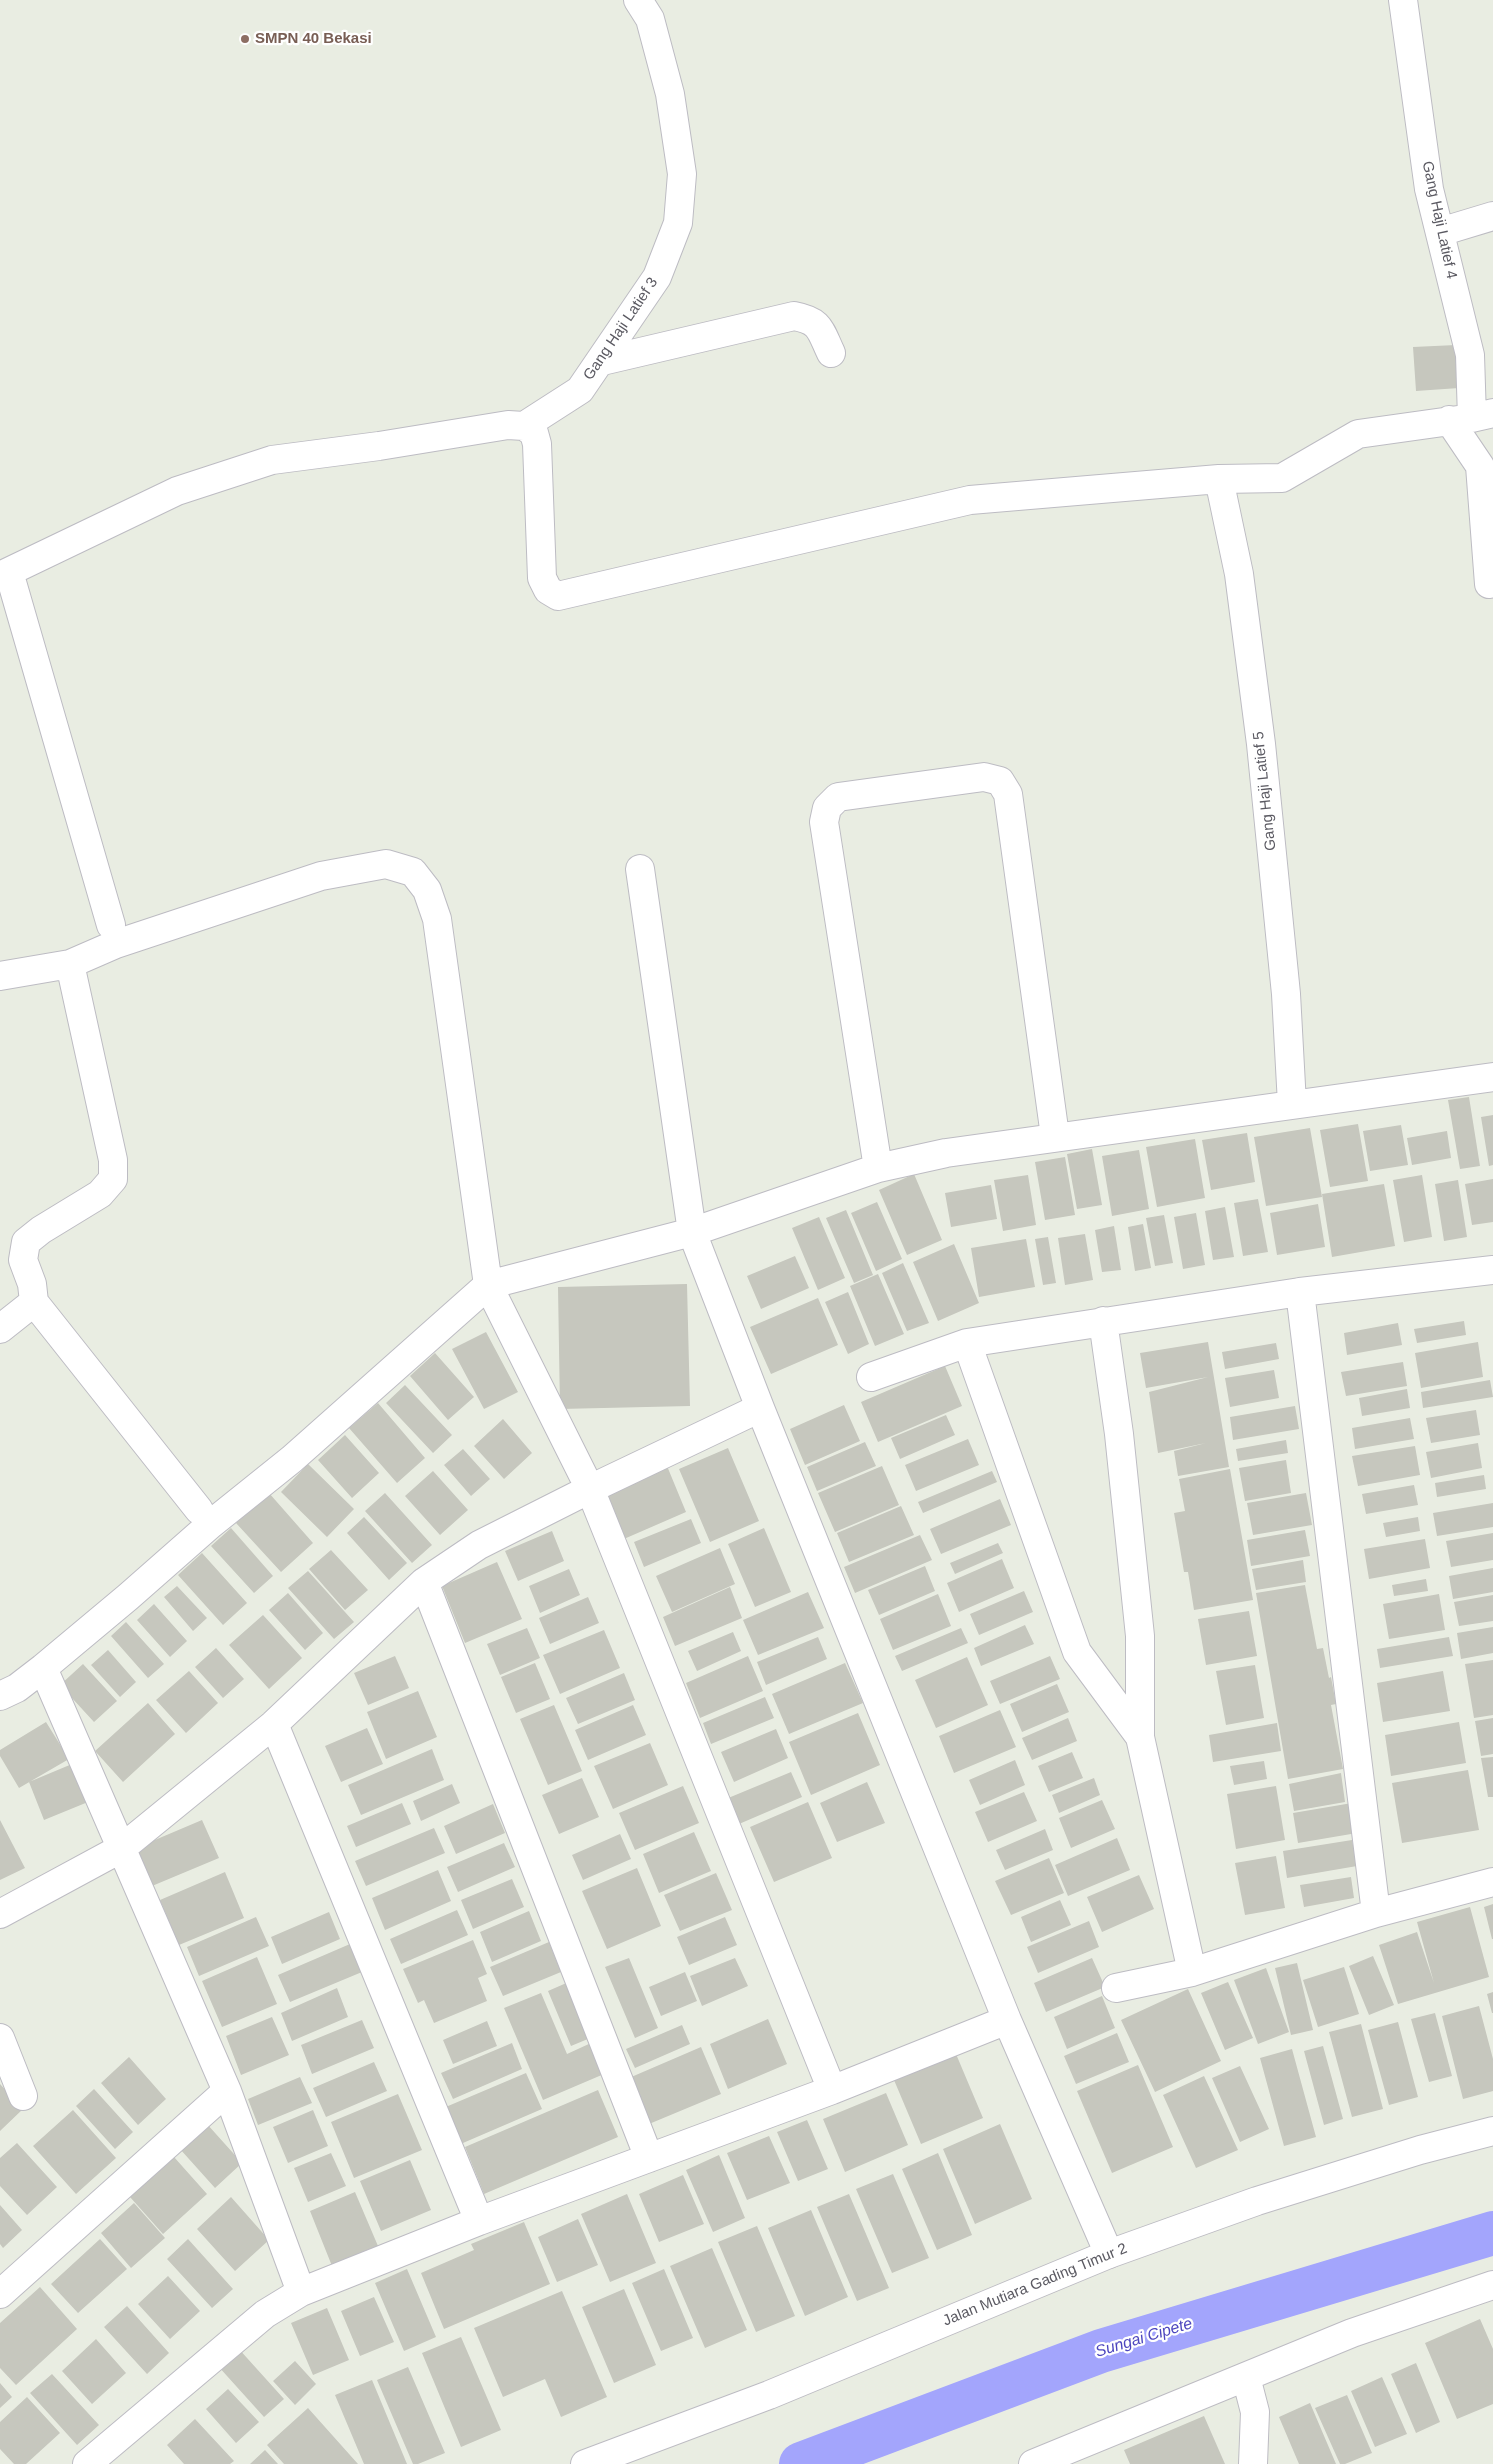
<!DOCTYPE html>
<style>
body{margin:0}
canvas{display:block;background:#e9ede2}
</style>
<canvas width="1493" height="2464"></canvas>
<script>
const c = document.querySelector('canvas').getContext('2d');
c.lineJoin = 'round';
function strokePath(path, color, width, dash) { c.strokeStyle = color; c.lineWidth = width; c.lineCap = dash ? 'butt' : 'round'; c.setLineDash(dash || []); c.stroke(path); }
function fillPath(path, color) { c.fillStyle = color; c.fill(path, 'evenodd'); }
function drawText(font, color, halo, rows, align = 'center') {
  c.font = font + ' Arial,sans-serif'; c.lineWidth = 4.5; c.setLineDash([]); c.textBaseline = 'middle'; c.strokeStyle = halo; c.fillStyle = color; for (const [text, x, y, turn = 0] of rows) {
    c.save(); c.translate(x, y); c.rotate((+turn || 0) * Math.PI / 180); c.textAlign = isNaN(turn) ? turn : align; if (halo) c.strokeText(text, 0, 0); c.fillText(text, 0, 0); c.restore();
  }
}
strokePath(new Path2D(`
 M801,2464L1101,2351L1493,2233`), '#a3a5fc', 44);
fillPath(new Path2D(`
 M1456,345L1459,388L1416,391L1413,347Z
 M1469,1097L1480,1166L1460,1169L1448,1100Z
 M1493,1115V1165L1489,1166L1481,1117Z
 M1358,1124L1368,1181L1330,1187L1320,1130Z
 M1401,1125L1408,1165L1370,1171L1363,1131Z
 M1310,1128L1322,1197L1266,1206L1254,1137Z
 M1447,1131L1451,1158L1412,1165L1407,1138Z
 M1247,1133L1255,1182L1211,1190L1202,1140Z
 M1195,1139L1205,1198L1157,1207L1146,1147Z
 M1092,1149L1102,1205L1077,1209L1067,1154Z
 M1139,1150L1149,1209L1112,1216L1102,1156Z
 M1065,1157L1075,1215L1045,1220L1035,1162Z
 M914,1174L942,1240L907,1255L879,1190Z
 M1028,1175L1036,1225L1003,1231L994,1180Z
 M1422,1175L1432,1237L1404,1242L1393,1180Z
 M1493,1179V1222L1472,1225L1465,1184Z
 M1458,1180L1467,1237L1444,1241L1435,1184Z
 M1384,1184L1395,1246L1332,1257L1322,1194Z
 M991,1185L997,1219L951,1227L945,1193Z
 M1258,1199L1268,1252L1243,1256L1234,1203Z
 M877,1202L902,1259L876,1271L851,1213Z
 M1318,1204L1325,1247L1277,1255L1270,1213Z
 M1225,1207L1234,1257L1213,1260L1205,1211Z
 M846,1210L873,1275L854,1283L826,1218Z
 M1196,1213L1205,1265L1183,1269L1174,1217Z
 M1164,1215L1173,1263L1155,1266L1146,1218Z
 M819,1217L845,1278L818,1290L792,1228Z
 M1143,1224L1151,1268L1135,1271L1128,1227Z
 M1114,1226L1121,1270L1102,1272L1095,1230Z
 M1085,1234L1093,1280L1065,1285L1058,1238Z
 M1048,1237L1056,1283L1043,1285L1035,1239Z
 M1026,1239L1035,1287L979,1297L971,1248Z
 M954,1244L979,1303L938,1321L913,1262Z
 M795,1256L809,1288L761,1309L747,1276Z
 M903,1263L929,1323L907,1331L882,1273Z
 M878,1274L904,1334L875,1346L850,1286Z
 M687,1284L690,1406L560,1409L558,1287Z
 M848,1292L869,1344L848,1354L825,1302Z
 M818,1298L838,1345L771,1374L750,1327Z
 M1464,1321L1466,1335L1417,1343L1414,1329Z
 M1398,1323L1402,1345L1347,1355L1344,1333Z
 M486,1332L518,1392L484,1409L452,1349Z
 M1208,1342L1229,1467L1178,1476L1174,1451L1206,1443L1158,1453L1149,1392L1208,1377L1146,1388L1140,1353Z
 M1478,1342L1483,1377L1421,1388L1415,1353Z
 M1276,1343L1279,1359L1225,1369L1222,1352Z
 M435,1353L474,1397L448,1420L410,1376Z
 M1403,1362L1407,1386L1346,1396L1341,1372Z
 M945,1366L962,1406L878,1442L861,1402Z
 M1274,1370L1279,1398L1230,1407L1225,1378Z
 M1490,1380L1493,1397L1423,1408L1421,1392Z
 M405,1385L452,1435L433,1453L386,1403Z
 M1407,1389L1410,1408L1362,1416L1359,1398Z
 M378,1403L425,1458L397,1483L349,1428Z
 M844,1405L860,1441L805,1465L790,1429Z
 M1295,1406L1299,1429L1233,1440L1230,1417Z
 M1476,1410L1480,1435L1431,1443L1426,1418Z
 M946,1415L955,1435L900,1459L891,1438Z
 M1410,1418L1414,1439L1355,1449L1352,1428Z
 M503,1419L532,1453L504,1479L474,1446Z
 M345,1435L379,1473L352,1498L318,1460Z
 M968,1439L979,1465L916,1491L905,1465Z
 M1286,1440L1288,1453L1238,1461L1236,1449Z
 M865,1442L876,1466L817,1491L807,1467Z
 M1478,1443L1482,1468L1431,1478L1426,1452Z
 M1415,1446L1420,1475L1358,1486L1352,1456Z
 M728,1448L759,1521L710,1542L679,1469Z
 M463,1449L490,1479L471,1496L444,1465Z
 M1286,1460L1291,1493L1245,1501L1239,1468Z
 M308,1464L354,1509L327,1537L281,1492Z
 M667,1466L686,1512L617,1542L598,1496Z
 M882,1466L899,1505L835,1532L818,1493Z
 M1230,1469L1253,1600L1194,1610L1188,1572H1184L1174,1513L1185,1511L1179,1479Z
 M433,1471L468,1510L440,1535L405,1496Z
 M992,1471L997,1482L923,1513L918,1502Z
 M1484,1475L1486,1489L1437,1497L1435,1483Z
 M1414,1485L1418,1505L1366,1514L1362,1494Z
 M269,1493L313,1543L281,1572L236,1523Z
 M385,1493L432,1545L412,1563L365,1511Z
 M1306,1493L1312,1525L1253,1535L1247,1503Z
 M1000,1499L1011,1525L941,1554L930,1529Z
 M1493,1503V1527L1437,1536L1433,1513Z
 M901,1506L914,1535L849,1562L837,1533Z
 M364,1517L407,1563L389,1580L347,1533Z
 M1418,1517L1420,1531L1386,1537L1383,1523Z
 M691,1519L701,1543L644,1567L634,1542Z
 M231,1528L273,1576L254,1593L211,1546Z
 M764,1528L791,1592L755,1607L728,1544Z
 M1305,1530L1310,1556L1251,1566L1247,1540Z
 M552,1531L564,1561L518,1581L505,1551Z
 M1493,1533V1560L1451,1567L1446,1541Z
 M920,1535L932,1560L855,1593L844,1567Z
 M1425,1539L1430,1568L1369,1579L1364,1549Z
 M998,1543L1003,1553L955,1574L950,1563Z
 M720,1548L735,1584L672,1612L656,1576Z
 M331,1550L368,1590L345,1610L309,1569Z
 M202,1553L247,1603L223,1625L178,1575Z
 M1002,1559L1014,1588L959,1612L947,1583Z
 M1303,1560L1306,1582L1256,1590L1252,1569Z
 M497,1562L522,1619L465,1643L442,1586Z
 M925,1566L935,1591L879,1615L868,1590Z
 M1493,1568V1592L1453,1599L1449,1576Z
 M569,1569L580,1595L540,1613L529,1586Z
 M308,1571L354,1622L334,1639L288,1588Z
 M1426,1579L1428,1591L1394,1596L1392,1585Z
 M1305,1585L1317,1649L1323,1648L1329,1678L1331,1677L1336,1704L1331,1705L1343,1769L1288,1779L1256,1593Z
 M177,1586L207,1618L193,1631L164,1597Z
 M730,1587L742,1618L675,1646L663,1617Z
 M1024,1591L1033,1612L979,1635L970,1614Z
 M808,1592L824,1628L758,1655L743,1620Z
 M288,1593L323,1633L305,1650L269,1610Z
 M938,1594L951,1626L893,1650L880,1619Z
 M1439,1594L1445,1630L1389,1639L1383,1604Z
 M1493,1595V1621L1459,1626L1454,1602Z
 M588,1597L599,1623L550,1644L539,1618Z
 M154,1604L187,1641L170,1657L137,1620Z
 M1249,1611L1257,1656L1206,1665L1198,1619Z
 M263,1615L302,1658L269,1689L229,1645Z
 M126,1622L164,1664L148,1678L111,1636Z
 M1025,1625L1034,1644L981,1666L974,1648Z
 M1493,1627V1653L1461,1659L1457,1633Z
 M527,1628L540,1658L500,1675L487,1644Z
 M961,1628L968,1643L902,1671L895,1656Z
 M604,1630L620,1668L560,1694L543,1655Z
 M733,1632L741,1651L697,1671L688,1651Z
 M818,1637L827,1659L766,1685L757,1662Z
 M1449,1637L1453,1656L1380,1668L1377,1649Z
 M216,1648L244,1679L223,1698L195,1667Z
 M108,1650L136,1682L120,1697L91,1665Z
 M395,1656L409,1688L368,1705L354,1673Z
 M748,1656L763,1691L700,1718L686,1683Z
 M1050,1656L1060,1679L1000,1704L990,1681Z
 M967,1657L988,1705L936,1728L915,1680Z
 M1493,1660V1715L1474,1718L1465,1664Z
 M535,1663L550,1699L516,1713L501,1677Z
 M845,1663L863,1703L789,1734L772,1694Z
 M83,1664L117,1701L94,1722L60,1685Z
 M1255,1665L1264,1718L1226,1725L1216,1671Z
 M189,1671L218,1703L186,1733L156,1700Z
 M1443,1671L1450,1711L1383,1722L1377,1683Z
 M624,1673L635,1700L578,1724L566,1698Z
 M1057,1684L1069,1712L1022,1732L1010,1704Z
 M418,1691L437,1737L386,1759L367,1712Z
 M765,1697L774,1718L711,1744L703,1723Z
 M148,1703L175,1734L123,1782L95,1751Z
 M554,1705L582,1771L548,1785L520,1719Z
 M633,1705L646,1735L588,1760L575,1730Z
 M1000,1710L1016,1747L954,1773L939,1736Z
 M858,1713L880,1765L811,1795L789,1742Z
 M1068,1718L1077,1741L1032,1760L1022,1738Z
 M1493,1718V1754L1481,1756L1475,1721Z
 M46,1722L69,1759L19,1788L0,1756V1750Z
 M1459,1722L1466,1763L1391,1776L1385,1735Z
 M1277,1723L1281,1751L1213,1762L1209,1735Z
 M367,1728L383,1764L341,1782L325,1746Z
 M776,1729L788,1758L734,1782L721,1752Z
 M650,1743L668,1785L613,1809L594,1766Z
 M432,1749L444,1780L361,1815L348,1785Z
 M1072,1752L1083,1778L1049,1792L1038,1766Z
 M1493,1757V1797H1488L1481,1758Z
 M1015,1760L1025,1785L980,1805L969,1780Z
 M1264,1761L1267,1779L1234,1785L1230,1766Z
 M72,1764L88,1802L44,1820L29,1782Z
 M1468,1770L1479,1830L1402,1843L1392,1783Z
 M791,1772L802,1797L732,1827L721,1801Z
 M1341,1773L1345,1802L1294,1811L1289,1784Z
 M582,1778L599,1817L559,1834L542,1795Z
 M1094,1778L1100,1795L1059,1813L1052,1795Z
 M867,1782L885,1823L837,1842L820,1803Z
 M452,1784L460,1803L421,1821L413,1801Z
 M683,1786L699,1823L635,1850L619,1813Z
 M1276,1786L1285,1840L1236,1849L1227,1794Z
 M1024,1792L1037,1821L988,1842L975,1812Z
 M1102,1800L1115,1829L1071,1848L1059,1818Z
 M808,1802L832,1858L774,1882L750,1827Z
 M402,1803L411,1824L356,1847L347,1826Z
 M1352,1803L1357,1833L1298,1843L1293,1813Z
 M493,1804L505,1833L456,1854L444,1826Z
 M0,1820L25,1868L0,1880Z
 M202,1820L219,1858L152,1886L136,1848Z
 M434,1828L445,1853L366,1886L355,1861Z
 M1045,1829L1053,1850L1005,1870L996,1850Z
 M694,1832L711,1871L659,1893L643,1854Z
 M620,1834L631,1859L583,1880L572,1855Z
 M1117,1838L1130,1870L1068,1896L1055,1865Z
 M1352,1840L1357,1866L1287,1878L1283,1851Z
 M504,1843L515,1867L458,1892L447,1867Z
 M1276,1856L1285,1908L1245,1915L1235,1863Z
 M1049,1858L1064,1893L1011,1915L995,1881Z
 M637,1868L661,1926L607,1949L582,1891Z
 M438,1870L451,1901L385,1930L372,1898Z
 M225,1872L244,1918L179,1945L160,1900Z
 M716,1873L732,1910L680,1931L664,1895Z
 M1139,1875L1154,1909L1102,1932L1087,1897Z
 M1351,1877L1354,1898L1304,1907L1300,1885Z
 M512,1879L524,1907L473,1929L461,1900Z
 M1060,1900L1071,1925L1031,1942L1021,1917Z
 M1493,1904V1939H1492L1484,1907Z
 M1470,1907L1489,1977L1398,2004L1379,1945L1417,1932L1434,1983L1417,1922Z
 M457,1910L468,1935L401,1964L390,1939Z
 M529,1911L541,1941L492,1962L480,1932Z
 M329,1912L340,1939L282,1964L271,1937Z
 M256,1917L269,1946L199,1976L187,1947Z
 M725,1917L737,1945L689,1965L677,1937Z
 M1089,1921L1099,1947L1038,1973L1027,1947Z
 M473,1940L487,1974L478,1978L487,2001L434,2023L424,2000L418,2003L403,1969Z
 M549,1942L561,1972L503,1996L490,1967Z
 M350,1944L362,1972L290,2002L278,1975Z
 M1373,1956L1394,2005L1369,2015L1349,1966Z
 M257,1957L277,2004L222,2027L202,1981Z
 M629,1958L658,2028L635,2038L605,1967Z
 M735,1958L748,1986L702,2006L690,1976Z
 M1092,1958L1105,1987L1046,2012L1034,1983Z
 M1297,1963L1313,2030L1291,2035L1275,1968Z
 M1344,1967L1359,2014L1318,2027L1303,1980Z
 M1266,1968L1289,2032L1258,2044L1234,1980Z
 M685,1972L697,2001L661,2016L649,1987Z
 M571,1981L595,2036L571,2046L548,1991Z
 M1228,1982L1253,2038L1225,2050L1201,1993Z
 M337,1988L348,2017L292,2041L281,2013Z
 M1188,1989L1221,2061L1155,2092L1121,2020Z
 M1493,1992V2013H1492L1487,1994Z
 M541,1993L567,2054L591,2043L604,2074L543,2100L504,2008Z
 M1102,1996L1115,2028L1067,2049L1054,2017Z
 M1479,2006L1493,2059V2091L1463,2099L1442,2016Z
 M1435,2013L1452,2076L1429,2082L1411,2019Z
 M272,2017L289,2055L241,2075L226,2036Z
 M768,2019L787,2064L728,2089L710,2044Z
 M362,2020L374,2048L312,2074L301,2045Z
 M487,2021L497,2046L453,2064L443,2040Z
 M1398,2022L1418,2097L1389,2105L1368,2030Z
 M1361,2024L1383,2109L1352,2117L1329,2032Z
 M682,2025L690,2044L635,2068L626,2049Z
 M1117,2033L1129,2062L1076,2084L1064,2056Z
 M512,2043L522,2069L453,2099L441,2073Z
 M1323,2046L1343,2119L1324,2125L1304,2051Z
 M701,2047L721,2094L649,2124L629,2078Z
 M1292,2049L1316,2137L1284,2146L1260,2058Z
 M956,2054L983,2118L921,2144L894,2080Z
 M129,2057L166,2099L138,2125L101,2083Z
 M374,2062L387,2091L326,2117L313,2088Z
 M1138,2065L1173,2147L1112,2173L1077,2091Z
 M1240,2066L1269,2129L1240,2142L1212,2078Z
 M526,2073L542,2109L456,2146L441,2109Z
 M1204,2076L1238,2150L1196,2168L1163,2095Z
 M300,2077L312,2103L258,2125L248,2099Z
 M0,2084L23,2109L0,2131Z
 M94,2089L133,2132L115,2149L76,2106Z
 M598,2090L618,2137L484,2194L465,2147Z
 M886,2093L908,2145L845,2172L823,2119Z
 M398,2094L422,2150L354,2178L331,2122Z
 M73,2110L116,2158L76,2194L33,2146Z
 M313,2110L328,2146L288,2163L273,2127Z
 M807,2120L828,2169L798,2181L777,2132Z
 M207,2124L242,2163L215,2188L180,2149Z
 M1000,2124L1032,2199L975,2224L943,2149Z
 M769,2136L790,2183L747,2200L727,2153Z
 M17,2143L57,2187L27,2215L0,2186V2158Z
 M331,2153L346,2186L308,2202L294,2168Z
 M938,2153L972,2235L937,2250L902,2169Z
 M719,2155L745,2218L713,2232L686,2170Z
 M174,2157L207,2194L163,2234L130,2197Z
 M410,2160L431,2210L381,2231L360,2181Z
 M893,2174L929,2258L892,2273L856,2189Z
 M683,2175L704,2224L659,2242L639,2194Z
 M355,2192L378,2246L332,2266L310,2211Z
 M627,2194L656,2263L610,2282L581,2214Z
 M849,2194L889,2288L857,2301L817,2207Z
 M231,2197L269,2240L235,2271L197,2229Z
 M134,2203L165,2238L131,2268L101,2233Z
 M0,2205L22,2230L3,2248L0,2244Z
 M811,2210L848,2297L805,2316L768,2228Z
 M578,2219L598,2265L557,2282L538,2237Z
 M524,2222L550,2284L444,2329L421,2273L474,2250L471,2244Z
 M757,2226L795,2316L756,2332L718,2242Z
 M100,2239L127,2269L78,2313L51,2284Z
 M188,2239L233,2289L212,2308L167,2259Z
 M712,2248L747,2330L705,2348L670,2266Z
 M407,2269L436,2337L404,2351L375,2283Z
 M664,2269L693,2338L661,2351L632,2283Z
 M168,2276L200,2311L170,2339L138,2304Z
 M40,2287L77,2329L16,2385L0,2368V2323Z
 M624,2289L656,2365L614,2383L582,2307Z
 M562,2291L607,2397L561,2417L545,2379L503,2397L474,2328Z
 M374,2297L394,2342L360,2356L341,2311Z
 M127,2306L169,2353L147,2374L104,2327Z
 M327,2308L349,2360L313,2375L291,2323Z
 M1480,2319L1493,2349V2404L1457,2419L1425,2343Z
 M461,2337L501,2430L461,2447L422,2353Z
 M96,2339L126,2373L92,2404L62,2371Z
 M238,2348L284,2399L264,2417L218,2366Z
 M295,2361L316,2384L295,2405L273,2381Z
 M1416,2363L1440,2422L1416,2433L1391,2374Z
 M408,2367L445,2453L418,2464H413L377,2380Z
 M52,2374L99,2425L77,2445L30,2393Z
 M1382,2377L1407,2434L1375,2447L1351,2391Z
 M372,2380L407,2464H364L335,2395Z
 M0,2383L12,2397L0,2408Z
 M228,2389L259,2422L236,2443L206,2409Z
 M1347,2395L1372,2453L1345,2464H1340L1315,2408Z
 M27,2397L60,2433L26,2464H14L0,2449V2422Z
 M1310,2403L1336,2464H1299L1279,2417Z
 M308,2408L358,2464H284L267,2445Z
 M1204,2416L1225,2464H1130L1124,2450Z
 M195,2419L234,2461L230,2464H184L167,2445Z
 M265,2450L278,2464H250Z`), '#c6c7be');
const minor = new Path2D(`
 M1403,0L1429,189L1470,355L1472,418L1493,413
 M1440,232L1493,216
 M602,361L794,316C821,321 820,330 831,353
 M1449,420L1480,466L1489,584
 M524,426L580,390L657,277L678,223L682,174L670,94L650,19L638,0
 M1219,479L1239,574L1261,744L1286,994L1292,1104
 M9,572L111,925
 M0,576L177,491L272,460L379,446L508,425L524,426L534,433L537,444L542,578L548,590L558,596L970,500L1219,479L1282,478L1358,434L1472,418
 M640,869L692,1232L760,1408L1007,2020L1109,2254
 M0,976L70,964L116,944L321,876L386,864L413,872L427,890L437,919L488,1285L590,1489L832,2090
 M878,1168L824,822L827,808L838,797L984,777L1000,781L1008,794L1055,1136
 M1300,1292L1376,1913
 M34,1302L199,1510
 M1103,1321L1119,1434L1140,1636V1737
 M0,1329L34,1302L32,1284L23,1260L26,1242L41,1230L100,1194L113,1179V1160L70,964
 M871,1377L967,1343
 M424,1582L649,2158
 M43,1668L227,2091L301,2292
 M0,1696L17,1688L43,1668L128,1597L211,1524L292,1459L488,1285L692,1232L878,1168L946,1153L1493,1077
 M274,1724L479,2221
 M0,1914L122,1848L274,1724L424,1582L479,1545L590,1489L760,1408
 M1192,1972L1140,1737L1077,1652L967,1343L1300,1292L1493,1270
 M1116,1988L1192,1972L1376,1913L1493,1882
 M0,2038L23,2096
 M0,2294L227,2091
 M1246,2377L1255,2412L1253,2464
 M87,2464L265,2314L301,2292L479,2221L832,2090L1007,2020
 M1033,2464L1352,2333L1493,2285`);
const tertiary = new Path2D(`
 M585,2464L769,2395L1109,2254L1257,2201L1420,2150L1493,2131`);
strokePath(minor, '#bdbcc3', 30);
strokePath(tertiary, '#bdbcc3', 30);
strokePath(minor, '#fff', 28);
strokePath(tertiary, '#fff', 28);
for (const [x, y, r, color] of [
 [245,39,5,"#8d6e63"]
]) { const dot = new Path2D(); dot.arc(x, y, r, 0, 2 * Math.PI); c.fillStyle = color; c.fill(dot); strokePath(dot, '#fff', 2); }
drawText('bold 15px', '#785e54', '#fff', [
 ["SMPN 40 Bekasi",255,39]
], 'left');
drawText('15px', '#5b5a62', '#fff', [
 ["Gang Haji Latief 4",1439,220,78],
 ["Gang Haji Latief 3",621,329,-56],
 ["Gang Haji Latief 5",1265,791,-96],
 ["Jalan Mutiara Gading Timur 2",1035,2285,-22]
]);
drawText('italic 16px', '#4d46be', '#fff', [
 ["Sungai Cipete",1144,2338,-17]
]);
</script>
